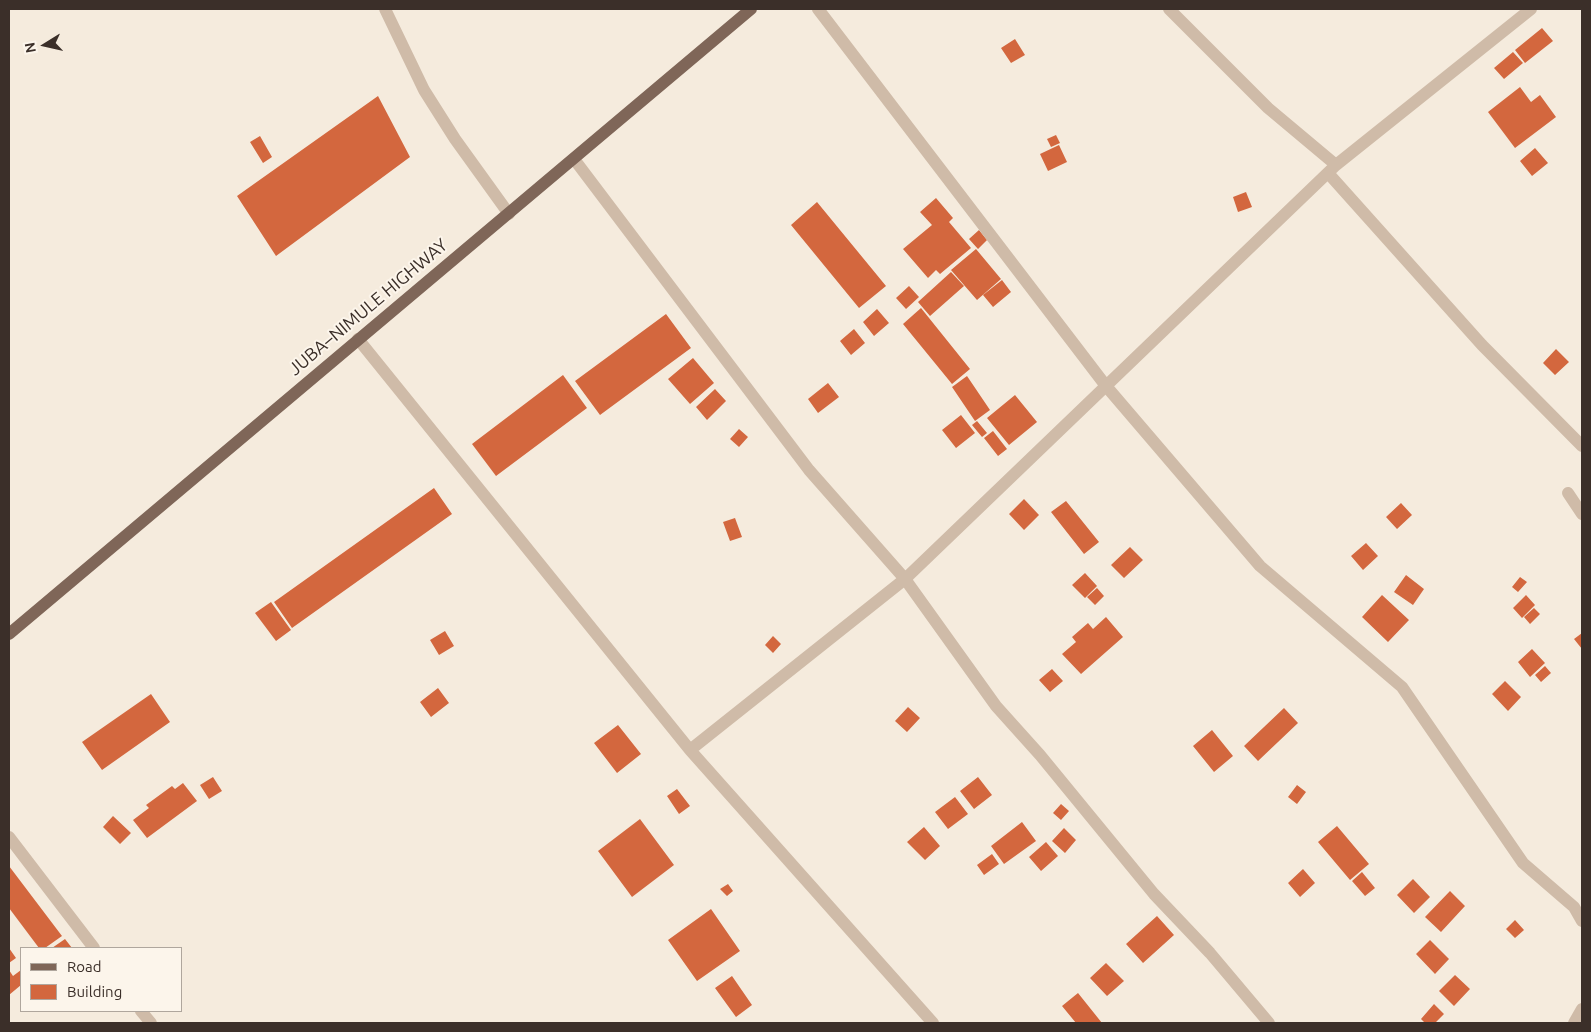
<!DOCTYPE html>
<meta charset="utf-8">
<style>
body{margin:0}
#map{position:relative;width:1591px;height:1032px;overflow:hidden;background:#f5ebdd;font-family:Ubuntu,sans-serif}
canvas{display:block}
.frame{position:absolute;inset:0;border:10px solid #3b2f29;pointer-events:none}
.legend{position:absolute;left:20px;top:947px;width:162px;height:65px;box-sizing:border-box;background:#fcf5eb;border:1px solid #afa69d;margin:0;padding:6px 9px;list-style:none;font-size:15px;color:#3b2f29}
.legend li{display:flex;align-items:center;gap:10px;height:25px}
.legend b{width:25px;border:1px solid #afa69d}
.north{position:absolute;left:20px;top:20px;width:50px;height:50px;-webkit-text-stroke:4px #fcf5eb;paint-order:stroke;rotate:260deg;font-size:14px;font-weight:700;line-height:20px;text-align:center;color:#3b2f29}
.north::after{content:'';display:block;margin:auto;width:18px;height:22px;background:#3b2f29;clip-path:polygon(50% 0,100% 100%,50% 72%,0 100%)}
</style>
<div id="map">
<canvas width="1591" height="1032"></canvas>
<div class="frame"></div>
<ul class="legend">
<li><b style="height:6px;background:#7f6658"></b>Road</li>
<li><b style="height:14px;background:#d3673e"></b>Building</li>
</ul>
<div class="north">N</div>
</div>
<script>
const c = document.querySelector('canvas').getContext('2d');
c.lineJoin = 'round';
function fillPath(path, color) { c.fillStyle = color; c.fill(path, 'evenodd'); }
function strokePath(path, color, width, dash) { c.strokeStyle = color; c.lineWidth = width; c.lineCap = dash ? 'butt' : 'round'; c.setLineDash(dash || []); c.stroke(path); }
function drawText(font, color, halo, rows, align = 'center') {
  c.font = font + ' Ubuntu,sans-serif'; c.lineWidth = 4; c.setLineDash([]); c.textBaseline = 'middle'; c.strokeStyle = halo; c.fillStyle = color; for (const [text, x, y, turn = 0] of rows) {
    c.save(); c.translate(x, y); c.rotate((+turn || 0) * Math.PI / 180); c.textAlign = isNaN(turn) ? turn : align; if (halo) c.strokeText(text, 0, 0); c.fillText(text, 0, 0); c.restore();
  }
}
fillPath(new Path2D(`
 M1542,28L1553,41L1525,63L1515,50Z
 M1015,39L1025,55L1011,63L1001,48Z
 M1513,52L1523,63L1504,79L1494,68Z
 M1520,87L1531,102L1540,95L1556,117L1515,148L1488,112Z
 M378,96L410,157L276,256L237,196Z
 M1056,135L1060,143L1051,147L1047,139Z
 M260,136L272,157L263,163L250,142Z
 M1059,145L1067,162L1048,171L1040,154Z
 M1535,148L1548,163L1532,176L1520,161Z
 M1246,192L1252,207L1238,212L1233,197Z
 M936,198L953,218L949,222L971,248L940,274L936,270L928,278L903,249L932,225L920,212Z
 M817,202L886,286L859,308L791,225Z
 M979,230L987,240L978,249L969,239Z
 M976,249L1001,279L977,300L951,270Z
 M951,272L964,286L930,316L918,302Z
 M1002,280L1011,292L993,307L983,295Z
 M909,286L919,297L906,309L896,298Z
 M921,308L970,369L952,384L903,324Z
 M877,309L889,323L874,336L863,322Z
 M666,314L691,348L600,415L575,381Z
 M854,329L865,343L851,355L840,341Z
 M1556,349L1569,362L1555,375L1543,363Z
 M693,358L714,383L690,404L668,379Z
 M563,375L587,408L496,476L472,444Z
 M967,376L990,410L975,421L952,387Z
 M828,383L839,397L818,413L808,399Z
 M715,389L726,401L707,420L696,407Z
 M1015,395L1037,422L1009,445L987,418Z
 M961,415L975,433L956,448L942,430Z
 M977,421L987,433L982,437L972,425Z
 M739,429L748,437L739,447L730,439Z
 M993,431L1007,449L998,456L984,438Z
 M434,488L452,514L292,628L274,602Z
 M1024,499L1039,515L1024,530L1009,514Z
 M1066,501L1099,542L1084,554L1051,512Z
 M1401,503L1412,515L1397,529L1386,517Z
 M735,518L742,537L730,541L723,522Z
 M1366,543L1378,556L1363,570L1351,556Z
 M1130,547L1143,560L1124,578L1111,565Z
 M1085,573L1097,586L1085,598L1072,585Z
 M1406,575L1424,589L1413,605L1394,592Z
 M1520,577L1527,582L1518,592L1512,587Z
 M1097,588L1104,596L1095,605L1087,597Z
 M1382,595L1409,620L1388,642L1362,617Z
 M1526,595L1535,605L1522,618L1513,608Z
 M271,602L291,630L276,641L255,613Z
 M1534,608L1540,614L1530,624L1524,617Z
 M1106,617L1123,637L1081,674L1062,654L1076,642L1072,637L1088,623L1093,629Z
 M445,631L454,646L439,655L430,640Z
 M1582,633V649L1574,639Z
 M773,636L781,644L773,653L765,645Z
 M1532,649L1545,663L1530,677L1518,662Z
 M1545,666L1551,673L1541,682L1535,675Z
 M1052,669L1063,681L1050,692L1039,680Z
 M1505,681L1521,697L1508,711L1492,694Z
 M438,688L449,703L431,717L420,702Z
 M151,694L170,722L102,770L82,742Z
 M908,707L920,718L907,732L895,721Z
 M1284,708L1298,723L1258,761L1244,746Z
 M618,725L641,754L617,773L594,743Z
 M1212,730L1233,756L1214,772L1193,746Z
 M213,777L222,791L209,799L200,785Z
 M978,777L992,795L974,809L960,791Z
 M183,783L197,801L147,838L133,820L149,808L146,805L172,786L175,789Z
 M1297,785L1306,792L1297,804L1288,797Z
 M677,789L690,806L679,814L667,796Z
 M955,797L968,814L948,829L935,812Z
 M1061,804L1069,811L1061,820L1053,813Z
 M113,816L131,833L120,844L103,827Z
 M640,819L674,865L632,897L598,851Z
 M1022,822L1036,841L1004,864L991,846Z
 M1337,826L1369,864L1350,880L1318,842Z
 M924,827L940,846L925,860L907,842Z
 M1064,828L1076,840L1065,853L1052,841Z
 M1046,842L1058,856L1041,871L1029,857Z
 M992,854L999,864L984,875L977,865Z
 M9,866L62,936L45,948H39L9,908Z
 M1303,869L1315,883L1300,897L1288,883Z
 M1362,872L1375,888L1365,896L1352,881Z
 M1413,879L1430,897L1414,913L1397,895Z
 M728,884L733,891L727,896L720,889Z
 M1450,891L1465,906L1441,932L1425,917Z
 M711,909L740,951L697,981L668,940Z
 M1157,916L1174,935L1143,963L1126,944Z
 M1515,920L1524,930L1515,938L1506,929Z
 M65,939L72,948H52Z
 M1430,940L1449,959L1435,974L1416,954Z
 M9,948L16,958L9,963Z
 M1106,963L1124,981L1107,996L1090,978Z
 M9,970L13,976L21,970V985L9,995Z
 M1455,975L1470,989L1454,1006L1439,991Z
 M732,976L752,1005L736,1017L715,988Z
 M1078,993L1102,1023H1076L1062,1006Z
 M1434,1004L1444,1014L1435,1023H1425L1421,1019Z`), '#d3673e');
strokePath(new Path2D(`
 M385,9L424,90L455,139L509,214
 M818,9L1106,386L1260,566L1402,687L1523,863L1574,907L1582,921
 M1169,9L1268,108L1336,165
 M574,159L809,470L905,579L996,706L1040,755L1154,894L1210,953L1269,1023
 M1328,173L1482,345L1582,446
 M358,339L690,750L933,1023
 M1568,493L1582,514
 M690,750L905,579L1336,165L1531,9
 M9,837L94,948
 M141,1011L151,1023
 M1574,1023L1582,1009`), '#cfbba8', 12);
strokePath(new Path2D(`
 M9,634L751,9`), '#7f6658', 12);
drawText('18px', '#3b2f29', '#fcf5eb', [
 ["JUBA–NIMULE HIGHWAY",368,307,-40]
]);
</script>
